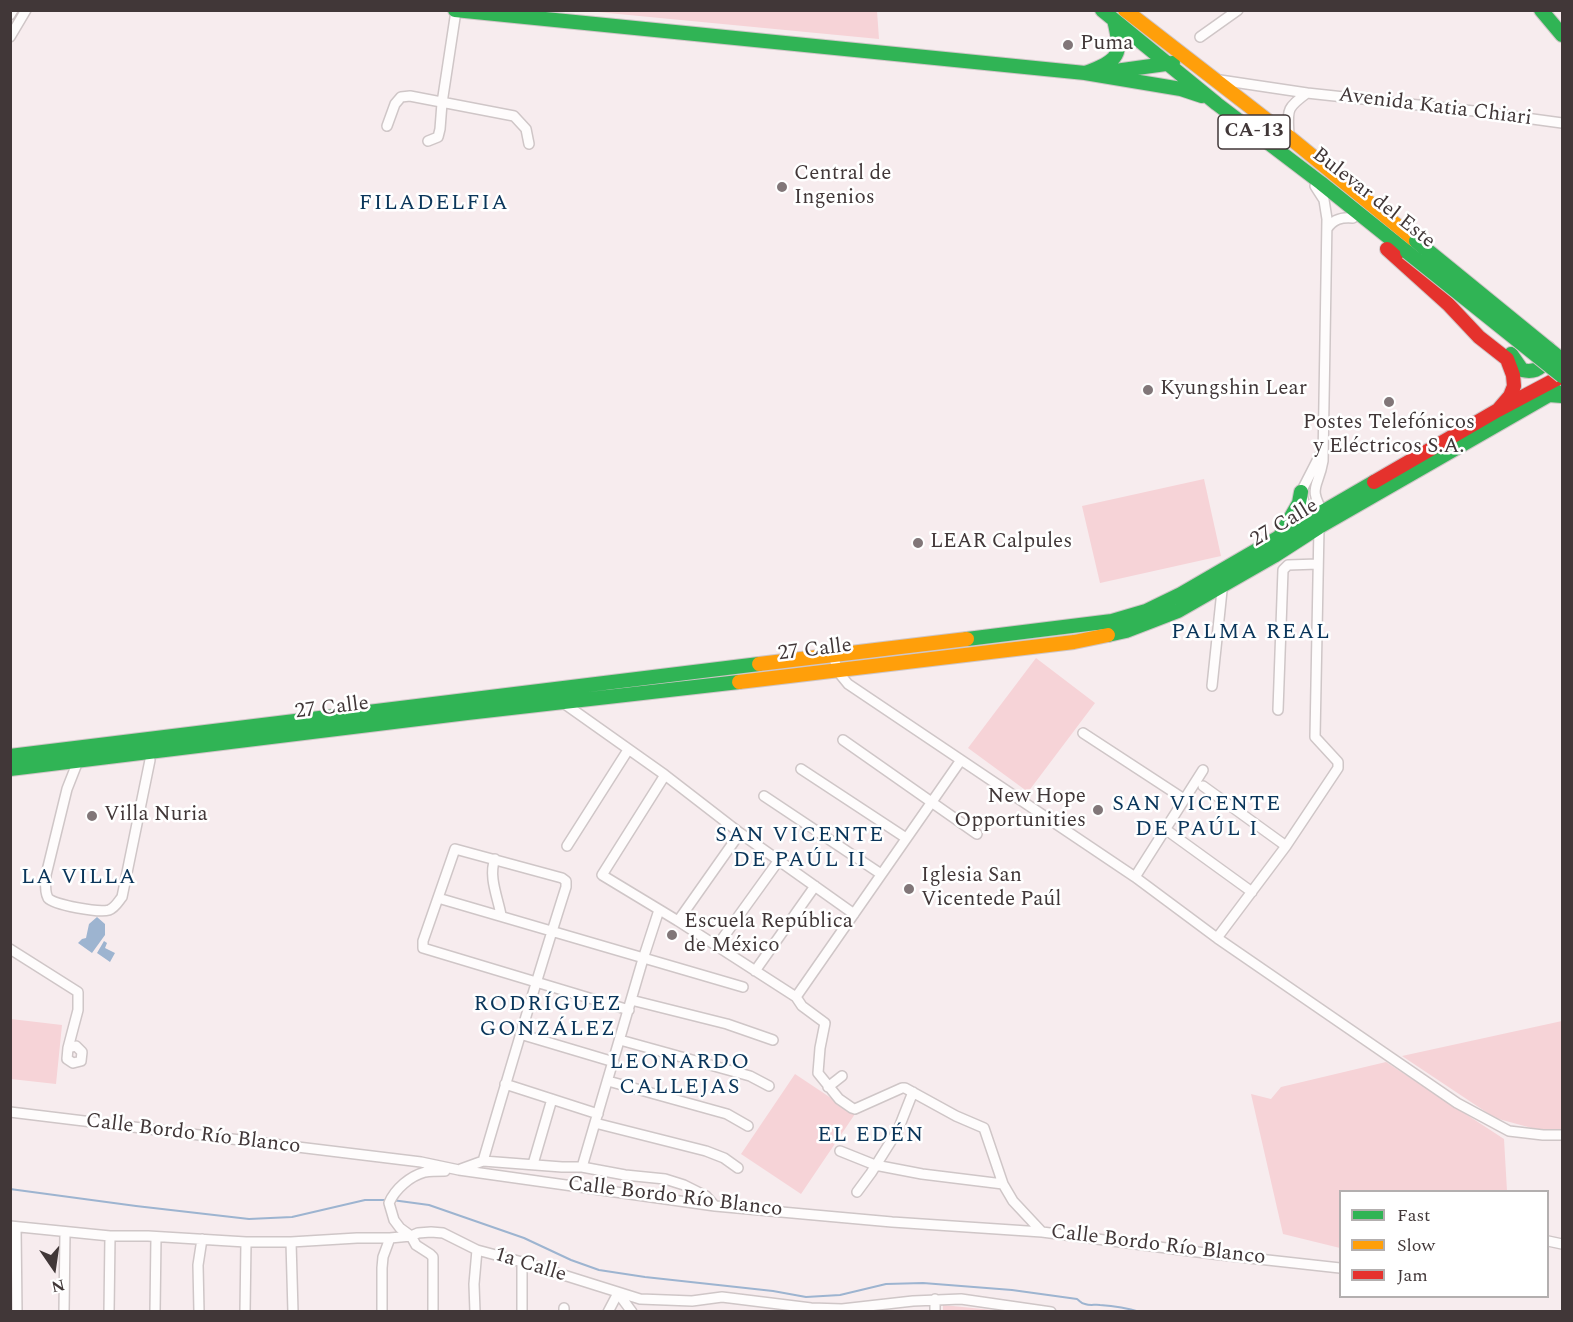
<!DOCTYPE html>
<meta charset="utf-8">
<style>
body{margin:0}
#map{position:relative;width:1573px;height:1322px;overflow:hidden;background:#f7ecee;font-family:Spectral,serif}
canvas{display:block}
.frame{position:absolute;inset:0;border:12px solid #413738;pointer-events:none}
.legend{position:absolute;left:1339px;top:1190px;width:210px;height:108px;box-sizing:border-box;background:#fff;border:2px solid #b3afaf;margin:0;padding:8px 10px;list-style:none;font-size:18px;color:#413738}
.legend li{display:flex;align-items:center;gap:12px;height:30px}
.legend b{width:30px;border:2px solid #b3afaf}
.north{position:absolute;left:24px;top:1238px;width:60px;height:60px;-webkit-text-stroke:4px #fff;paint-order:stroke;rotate:167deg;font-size:16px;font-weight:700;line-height:24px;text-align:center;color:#413738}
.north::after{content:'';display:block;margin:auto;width:21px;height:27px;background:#413738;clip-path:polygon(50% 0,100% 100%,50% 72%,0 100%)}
</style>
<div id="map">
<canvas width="1573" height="1322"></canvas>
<div class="frame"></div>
<ul class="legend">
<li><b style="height:8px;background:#30b455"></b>Fast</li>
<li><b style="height:8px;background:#ff9f0a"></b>Slow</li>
<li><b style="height:8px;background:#e5322d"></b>Jam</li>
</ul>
<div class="north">N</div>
</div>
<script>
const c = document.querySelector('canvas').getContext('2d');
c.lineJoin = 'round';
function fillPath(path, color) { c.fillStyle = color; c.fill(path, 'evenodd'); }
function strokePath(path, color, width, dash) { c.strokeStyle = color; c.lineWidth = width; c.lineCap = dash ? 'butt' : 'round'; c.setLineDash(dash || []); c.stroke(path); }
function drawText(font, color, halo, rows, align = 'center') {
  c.font = font + ' Spectral,serif'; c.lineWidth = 5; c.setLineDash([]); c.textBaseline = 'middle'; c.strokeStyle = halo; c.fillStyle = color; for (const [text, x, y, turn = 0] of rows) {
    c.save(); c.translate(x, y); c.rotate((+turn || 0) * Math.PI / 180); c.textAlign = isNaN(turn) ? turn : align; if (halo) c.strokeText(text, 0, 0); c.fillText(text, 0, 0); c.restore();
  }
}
fillPath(new Path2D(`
 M587,11H877L879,39Z
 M1204,479L1221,556L1100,583L1082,506Z
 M1036,658L1095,703L1028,792L968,748Z
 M11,1019L62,1025L56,1084L11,1079Z
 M1562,1021V1130H1539L1495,1118L1402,1056Z
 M1386,1062L1504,1139L1507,1191L1340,1192V1248L1283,1234L1251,1094L1271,1099L1281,1087Z
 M795,1074L855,1114L801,1194L741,1154Z
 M943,1305L1002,1311H943Z`), '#f6d3d7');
fillPath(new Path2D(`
 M97,917L105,924V935L92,953L78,943L82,939L86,938L89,924Z
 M104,941L107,943L105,948L115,953L110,962L97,953Z`), '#9db4d0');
strokePath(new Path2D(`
 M10,1189L136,1206L249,1219L292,1217L365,1200H386
 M392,1200L429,1205L524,1238L571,1260L599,1270L645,1277L773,1291L806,1297L840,1295L886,1284L923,1283L1012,1290L1077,1299C1081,1302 1081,1303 1085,1304C1091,1306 1095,1304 1100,1305C1114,1306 1127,1308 1140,1312`), '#9db4d0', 2);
const street = new Path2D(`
 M10,15L13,10
 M10,37L26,10
 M1200,37L1238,10
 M1220,80L1307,93L1474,111L1562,123
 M387,126L395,104L401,97L410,96L514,116L526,129L529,144
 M1289,136C1288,110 1285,109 1307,93
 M428,141L438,137L440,129L442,103L456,11
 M1315,186L1324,200L1327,219L1323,461C1318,490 1307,485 1325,516
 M1327,229C1333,219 1342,217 1353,218
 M833,656L839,673L848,684L1135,877L1217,938L1457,1103L1509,1131L1543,1135H1562
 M1212,686L1223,581
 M562,702L665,775L740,833L854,914
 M1278,710L1283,570L1288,565L1318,564
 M1083,733L1184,799
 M843,740L977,834
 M80,756L67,789L46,875C46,882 44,891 48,898C54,905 99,913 109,910C115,908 118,902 122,897L150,760
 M801,769L906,838
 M665,775L602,875L678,921L796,997L802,1006L825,1023L820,1048L818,1073L839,1099L852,1108L855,1109L902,1088H905L956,1116L984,1128L1003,1184L1013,1201L1042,1232
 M1203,786L1286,846
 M764,796L881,874
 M1165,829L1252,892
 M567,846L628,750
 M495,859C488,876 498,898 501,915
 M1135,877L1203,770
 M438,898L743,987
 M678,921L740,833
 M1217,938L1286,846L1338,768V762L1315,737L1319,527L1304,502L1301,492L1323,449
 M717,946L779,860
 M10,949L78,992V1010L68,1048L67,1059L73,1063L81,1061L82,1052L76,1046L68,1048
 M755,971L815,886
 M796,997L961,760
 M631,1000L727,1024L773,1040
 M520,1034L614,1062
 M620,1040L750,1076L769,1086
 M608,1081L727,1114L748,1126
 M505,1084L598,1114
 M828,1087L842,1076
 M10,1112L421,1162L459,1170L715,1206L892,1222L1042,1232L1213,1254L1340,1268
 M595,1123L706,1151L724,1158L738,1168
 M840,1151L875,1165L922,1174L1003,1184
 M483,1161C510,1069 537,978 566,887V881L562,878L455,849L423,941V948L629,1010
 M533,1164L552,1099
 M582,1167L643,959L659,910
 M461,1169L483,1161L562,1167H582L625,1175L665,1179L684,1185L706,1196L715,1206
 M857,1192L871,1173L898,1130L913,1092
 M10,1226L110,1236H148L246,1242H291L357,1238H390L411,1236L418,1233L431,1232L443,1233L477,1250L522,1262L640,1299L692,1301L722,1297L811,1308L842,1309L913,1301L961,1299L1051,1312
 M16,1227L17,1312
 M1548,1241L1562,1244
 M291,1242L293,1312
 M564,1308V1312
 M64,1312L65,1232
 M109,1312L110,1236
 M155,1312L156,1237
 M199,1312L198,1265L202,1239
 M245,1312L246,1242
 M382,1312V1268L383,1257L390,1238
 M433,1312V1257L430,1254L416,1245L411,1236L400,1228L394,1220L389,1203C395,1189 410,1176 425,1172C431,1171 439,1171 445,1171
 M475,1312L474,1284L477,1250
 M522,1312V1262
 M608,1312L618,1293L632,1312
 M935,1312V1299`);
const fast = new Path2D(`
 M455,10L1085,73L1181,89L1202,96
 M1102,10L1217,104L1321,183L1407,252
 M1541,10L1562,35
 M1108,72L1173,63
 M1085,73C1119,61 1123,55 1114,20
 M1511,354L1522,370C1538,374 1548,364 1548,348
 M1549,395L1562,396
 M1280,536L1299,503L1301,492
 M1108,635L1126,631L1178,611L1274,556L1319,527L1556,391
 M967,639L1112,621L1146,611L1181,594L1374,482
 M10,756L759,664
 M10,769L467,713L739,682`);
const slow = new Path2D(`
 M1125,10L1289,137L1416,241
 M759,664L967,639
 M739,682L1074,642L1108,635`);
const jam = new Path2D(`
 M1387,249L1448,304L1479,337L1507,359L1513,375L1514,386L1510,396L1498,410
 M1374,482L1498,410L1562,376`);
strokePath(street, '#cfc6c7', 12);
strokePath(fast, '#cfc6c7', 16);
strokePath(slow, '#cfc6c7', 16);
strokePath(jam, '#cfc6c7', 16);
strokePath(street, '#fefcfc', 9);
strokePath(fast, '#30b455', 14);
strokePath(slow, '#ff9f0a', 14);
strokePath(jam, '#e5322d', 14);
const fastBridge = new Path2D(`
 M1416,241L1562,360
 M1407,252L1562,376`);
strokePath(fastBridge, '#cfc6c7', 16, []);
strokePath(fastBridge, '#30b455', 14);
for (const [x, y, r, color] of [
 [1068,45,6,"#817678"],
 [782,187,6,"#817678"],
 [1148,390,6,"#817678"],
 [1389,402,6,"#817678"],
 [918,543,6,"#817678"],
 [1098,810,6,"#817678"],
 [92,816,6,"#817678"],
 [909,889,6,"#817678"],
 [672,935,6,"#817678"]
]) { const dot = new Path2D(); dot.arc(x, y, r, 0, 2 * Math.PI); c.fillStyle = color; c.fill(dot); strokePath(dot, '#fff', 2); }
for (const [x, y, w] of [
 [1254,132,72]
]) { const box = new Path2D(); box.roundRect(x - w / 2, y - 17, w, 34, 4.5); c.fillStyle = '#fff'; c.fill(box); strokePath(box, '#413738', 1.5); }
drawText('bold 20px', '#413738', null, [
 ["CA-13",1254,132]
]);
drawText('21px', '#413738', '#fff', [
 ["Puma",1080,45],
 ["Central de",794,175],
 ["Ingenios",794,199],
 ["Kyungshin Lear",1160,390],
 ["Postes Telefónicos",1389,424,"center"],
 ["y Eléctricos S.A.",1389,448,"center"],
 ["LEAR Calpules",930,543],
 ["New Hope",1086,798,"right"],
 ["Opportunities",1086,822,"right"],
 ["Villa Nuria",104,816],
 ["Iglesia San",921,877],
 ["Vicentede Paúl",921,901],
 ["Escuela República",684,923],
 ["de México",684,947]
], 'left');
drawText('21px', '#413738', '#fff', [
 ["Avenida Katia Chiari",1435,108,7],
 ["Bulevar del Este",1373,199,38],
 ["27 Calle",1285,524,-31],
 ["27 Calle",815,651,-7],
 ["27 Calle",332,709,-7],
 ["Calle Bordo Río Blanco",193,1135,7],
 ["Calle Bordo Río Blanco",675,1198,7],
 ["Calle Bordo Río Blanco",1158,1246,7],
 ["1a Calle",530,1266,17]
]);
c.letterSpacing = '1.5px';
drawText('22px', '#0a355a', '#fff', [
 ["FILADELFIA",434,205],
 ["PALMA REAL",1251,634],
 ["SAN VICENTE",1197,806],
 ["DE PAÚL I",1197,831],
 ["SAN VICENTE",800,837],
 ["DE PAÚL II",800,862],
 ["LA VILLA",79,879],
 ["RODRÍGUEZ",548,1006],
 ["GONZÁLEZ",548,1031],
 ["LEONARDO",680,1064],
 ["CALLEJAS",680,1089],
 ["EL EDÉN",871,1137]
]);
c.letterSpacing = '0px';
</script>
